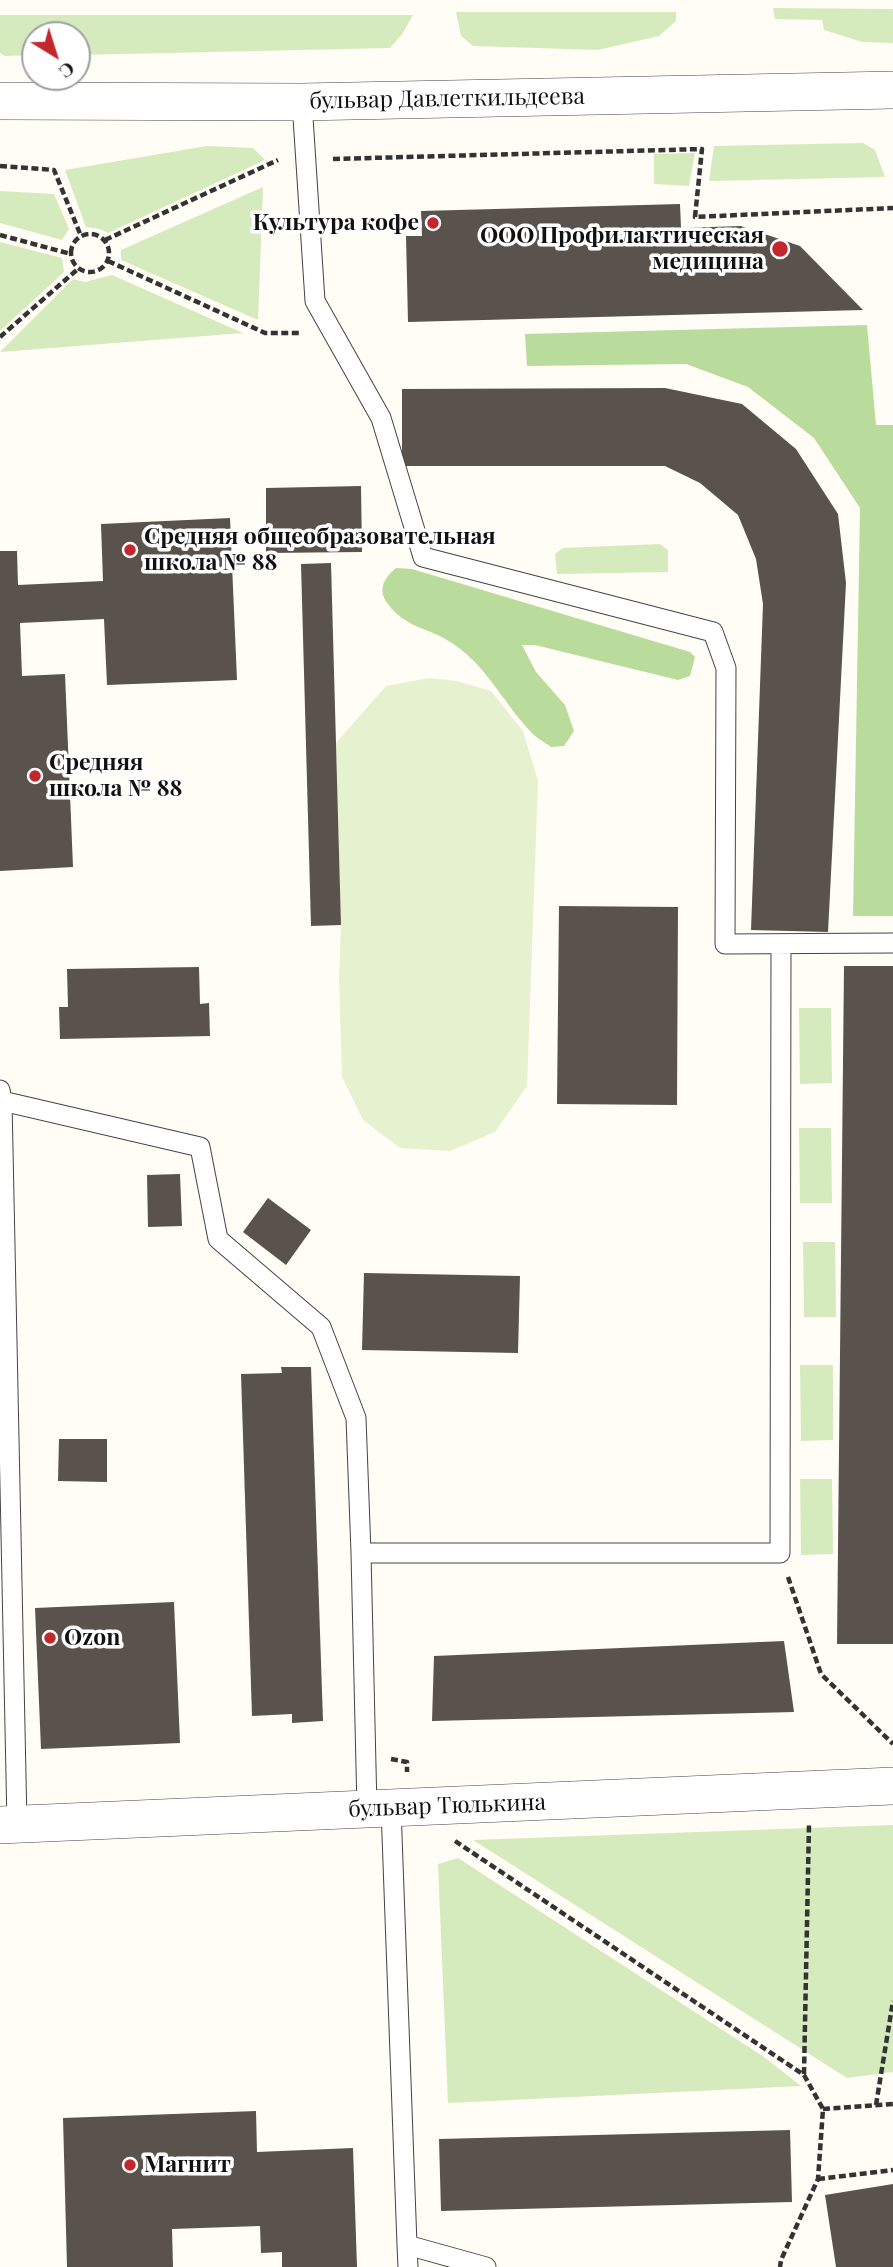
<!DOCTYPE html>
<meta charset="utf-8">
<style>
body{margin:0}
#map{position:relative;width:893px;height:2267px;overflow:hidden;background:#fffdf5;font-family:"Playfair Display",serif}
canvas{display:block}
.north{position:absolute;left:21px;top:21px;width:70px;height:70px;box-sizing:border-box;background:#fff;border:2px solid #a0a0a0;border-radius:50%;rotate:142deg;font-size:19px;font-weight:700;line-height:28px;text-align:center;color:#111}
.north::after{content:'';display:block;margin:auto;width:24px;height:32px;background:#c4262e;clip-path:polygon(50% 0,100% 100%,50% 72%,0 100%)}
</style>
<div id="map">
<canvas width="893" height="2267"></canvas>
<div class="north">С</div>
</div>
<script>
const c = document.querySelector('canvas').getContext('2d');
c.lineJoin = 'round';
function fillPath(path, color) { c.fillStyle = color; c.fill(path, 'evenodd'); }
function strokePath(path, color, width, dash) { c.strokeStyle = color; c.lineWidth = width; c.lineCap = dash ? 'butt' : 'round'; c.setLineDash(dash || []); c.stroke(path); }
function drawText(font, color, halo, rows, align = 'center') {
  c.font = font + ' "Playfair Display",serif'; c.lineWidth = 7; c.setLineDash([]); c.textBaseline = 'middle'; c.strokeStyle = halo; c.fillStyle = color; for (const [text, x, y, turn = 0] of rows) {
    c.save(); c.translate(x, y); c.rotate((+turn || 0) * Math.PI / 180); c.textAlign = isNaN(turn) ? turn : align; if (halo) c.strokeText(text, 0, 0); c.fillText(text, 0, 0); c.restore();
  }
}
fillPath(new Path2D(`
 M773,8L893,9V43L862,42L824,30L822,20L775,19Z
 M456,12H676V21L659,36L598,50L473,46L461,36Z
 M0,15H413L403,33L390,48L77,55V35H35V55L5,56L0,53Z
 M863,143L875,150L885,177L709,181L714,146Z
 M207,146L253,148L265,160L108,233L100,229L86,227L65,170Z
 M695,153L689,186L654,184V154Z
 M263,187L258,320L121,260V250Z
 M0,191L54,194L69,229L62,240L0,223Z
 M0,242L62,258L64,272L0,331Z
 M112,275L243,333L0,352L73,279L85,282Z
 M660,544L668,550V572L557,574L555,554L563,548Z
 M799,1008H831L832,1083L800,1084Z
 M799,1128H831L832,1203H800Z
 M803,1242H835L836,1317H804Z
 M800,1365H833V1440L801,1441Z
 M800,1479H832L833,1554L801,1555Z
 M893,1825V2072L847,2078L473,1840Z
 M458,1858L764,2057L801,2086L448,2103L438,1864Z`), '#d5ebbd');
fillPath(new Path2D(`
 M867,325L876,425H893V916H853L860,508L814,438L748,387L686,364L527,366L525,334Z
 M396,568L412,569L690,652L695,657L690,676L678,680L535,645H522L536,672L565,705L574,731L564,746L551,747C544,742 535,737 530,731C501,700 485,662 447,640C426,627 406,628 388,604C377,590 384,578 396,568Z`), '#b9dc9c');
fillPath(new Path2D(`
 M429,678L457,681L491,691L523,731L538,781L527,1086L495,1132L450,1151L400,1148L363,1120L342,1077L339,978L341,925L336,743L386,686Z`), '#e6f2cf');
fillPath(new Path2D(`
 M680,204L681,228L741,226L800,246L863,310L408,322L406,236H422L421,211Z
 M665,388L742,404L796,449L838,514L846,583L828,932L751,930L763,604L756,559L738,515L700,483L665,466H402V389Z
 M361,486L362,552L266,553V488Z
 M230,518L237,680L107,685L104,619L20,623L22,676L65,674L73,867L0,871V551H17L18,585L103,581L101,524Z
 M331,563L341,925L311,926L301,564Z
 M559,906L678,907L677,1105L557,1104Z
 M844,966H893V1644H837Z
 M199,967L200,1004L209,1003L210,1036L60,1039L59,1007H68L67,969Z
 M180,1174L182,1226L148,1227L147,1175Z
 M268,1198L311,1230L286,1265L243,1232Z
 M364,1273L520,1276L518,1353L362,1350Z
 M281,1367H311L323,1721L292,1723V1714L252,1716L241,1374L282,1373Z
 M59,1439H107V1482L58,1481Z
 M174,1602L180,1743L41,1749L35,1608Z
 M784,1641L794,1712L432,1721L434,1656Z
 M256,2111L257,2152L353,2148L357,2267H282V2252L261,2253L260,2226L172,2229L173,2267H67L63,2118Z
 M790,2130L792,2202L441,2211L439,2139Z
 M893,2184V2267H836L825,2195Z`), '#5a524d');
const lane = new Path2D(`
 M302,102L315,301L381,418L423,557L713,632L726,668L725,944L893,943
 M0,1090L2,1101L200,1147L218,1239L321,1327L356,1418L361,1553
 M2,1101L17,1824
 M391,1808L407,2245L486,2267
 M367,1809L361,1553H780L781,944
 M407,2245L408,2267`);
const street = new Path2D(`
 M0,101L302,102L893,90
 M0,1825L893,1786`);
strokePath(lane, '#444', 21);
strokePath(street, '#444', 38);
strokePath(new Path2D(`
 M333,159L702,149L695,217L893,208
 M0,166L54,170L81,236
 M71 253a19 19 0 1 1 38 0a19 19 0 1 1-38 0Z
 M0,235L71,254
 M105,240L278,160
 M108,261L265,333H301
 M0,337L79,268
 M788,1577L821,1674L893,1744
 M391,1759L407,1762V1772
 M455,1841L804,2075L823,2109L818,2179L781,2260L780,2267
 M804,2074L809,1824
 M876,2105L893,2001
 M823,2109L893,2104
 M818,2179L893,2170`), '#333', 4.5, [7, 3.5]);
strokePath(lane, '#fff', 19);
strokePath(street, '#fff', 37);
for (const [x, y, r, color] of [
 [433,223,7,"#c4262e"],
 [780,249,9,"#c4262e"],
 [130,550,7,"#c4262e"],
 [35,776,7,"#c4262e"],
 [50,1638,7,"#c4262e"],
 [130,2165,7,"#c4262e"]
]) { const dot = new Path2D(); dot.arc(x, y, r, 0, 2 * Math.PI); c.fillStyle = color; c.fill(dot); strokePath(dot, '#fff', 2.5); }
drawText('23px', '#111', '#fff', [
 ["бульвар Давлеткильдеева",447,99,-1],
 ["бульвар Тюлькина",447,1806,-2]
]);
drawText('bold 23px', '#111', '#fff', [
 ["Культура кофе",419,223,"right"],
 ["ООО Профилактическая",764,236,"right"],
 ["медицина",764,262,"right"],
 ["Средняя общеобразовательная",144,537],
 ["школа № 88",144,563],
 ["Средняя",49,763],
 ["школа № 88",49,789],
 ["Ozon",64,1638],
 ["Магнит",144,2165]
], 'left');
</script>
